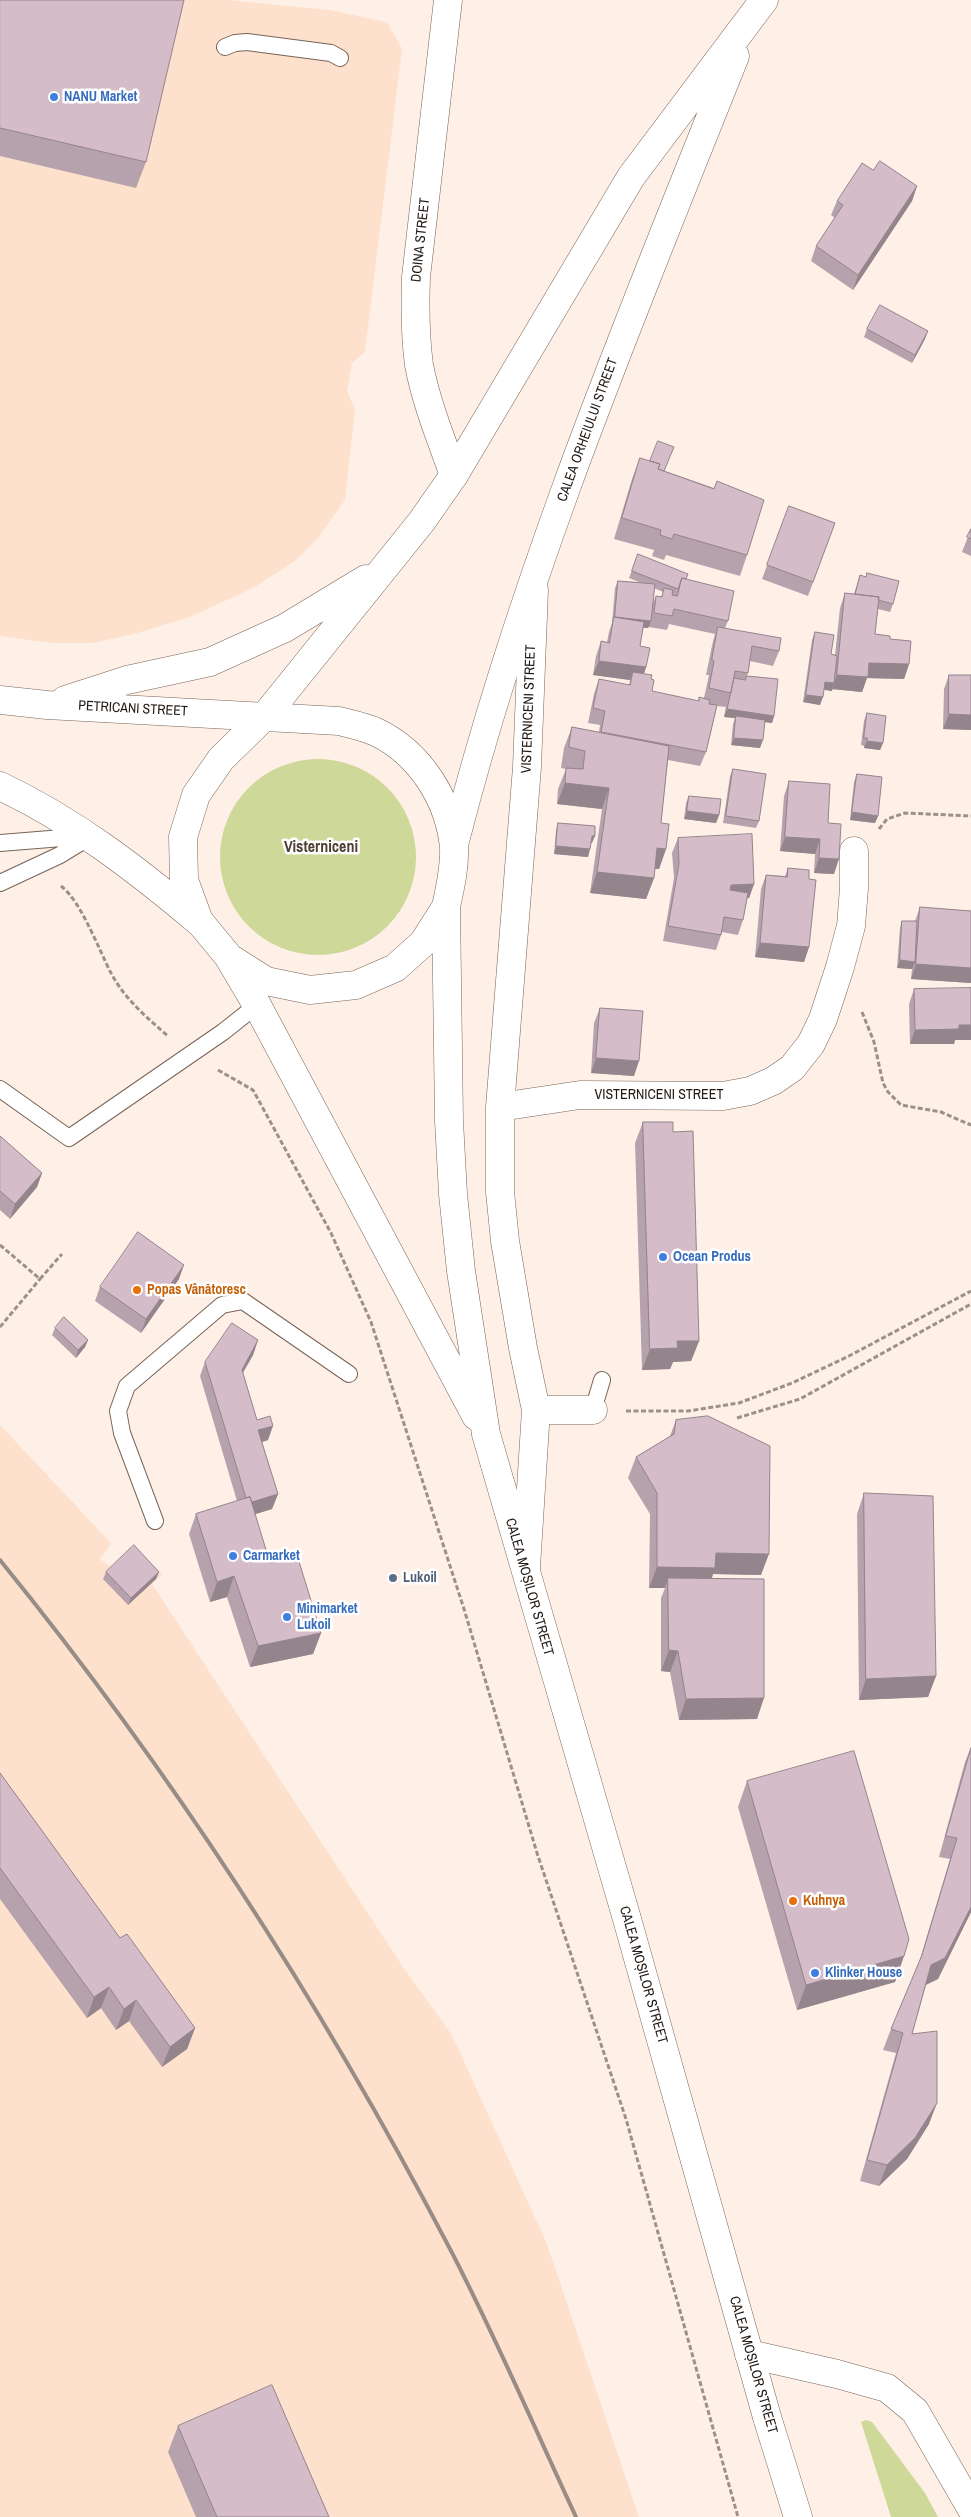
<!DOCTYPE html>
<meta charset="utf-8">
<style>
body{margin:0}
canvas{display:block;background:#fef0e7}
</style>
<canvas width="971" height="2517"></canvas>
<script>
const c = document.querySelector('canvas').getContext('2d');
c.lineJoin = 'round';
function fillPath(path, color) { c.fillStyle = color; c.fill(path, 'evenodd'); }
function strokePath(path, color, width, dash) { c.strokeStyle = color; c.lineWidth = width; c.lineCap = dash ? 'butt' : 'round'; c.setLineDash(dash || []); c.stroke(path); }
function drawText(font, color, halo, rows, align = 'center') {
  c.font = font + ' "Archivo Narrow",sans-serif'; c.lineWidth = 5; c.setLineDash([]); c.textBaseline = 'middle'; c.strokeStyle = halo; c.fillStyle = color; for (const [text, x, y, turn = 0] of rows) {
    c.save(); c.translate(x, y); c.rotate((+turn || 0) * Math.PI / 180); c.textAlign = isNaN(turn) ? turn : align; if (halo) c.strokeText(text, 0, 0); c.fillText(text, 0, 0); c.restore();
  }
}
fillPath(new Path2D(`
 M0,0H228L329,10L387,22L402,49L365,352L352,363L347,391L355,409L345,500L318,538L295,561L253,588L190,617L134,634L93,643H50L0,636Z
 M0,1425L111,1543L100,1559L112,1568L137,1549L162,1574L152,1584L401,1964L452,2035L547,2244L639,2517H0Z`), '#fee1cd');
fillPath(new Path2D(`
 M220 857a98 98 0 1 1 196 0a98 98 0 1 1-196 0Z
 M866,2420L872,2422L925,2493L938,2517H891L861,2422Z`), '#ced898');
const lane = new Path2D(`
 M225,47L235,43L247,42L331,53L340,58
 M0,843L87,836
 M0,883L60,855L91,836
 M0,1089L69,1138L223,1032L257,1005
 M593,1410L602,1380
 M155,1521L122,1433L118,1411L127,1386L222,1305L243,1301L349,1374`);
const street = new Path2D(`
 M500,1107L580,1095L723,1096L750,1091L773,1081L792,1068L811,1044L823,1019L840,967L851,926L854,888V851
 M536,1410H593
 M526,1567L536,1410L523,1348L505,1241L500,1192V1107L527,767L534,590
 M749,2354L837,2374L887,2388L915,2411L971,2508`);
const secondary = new Path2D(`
 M448,0L416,277C415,306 415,336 419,365C426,402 441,439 454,475`);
const primary = new Path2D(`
 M0,700L47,705L339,721C351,724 365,727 376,732C420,753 449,799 454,847C455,867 450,888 446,907L449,1121L453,1194L461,1271L486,1434L627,1919L767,2417L798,2517
 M65,700L127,680L210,662L285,628L366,579
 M0,786C74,821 136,869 198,921
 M455,841C524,571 632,314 735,56
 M233,960L266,981L310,990L356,985L395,968L423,943L446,907
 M476,1416L257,1005L228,956L199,921L184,880L183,837L196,795L221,759L265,716L422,521L454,475L631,177L764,0`);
strokePath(lane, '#786457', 18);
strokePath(street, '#786457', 29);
strokePath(secondary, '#786457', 29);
strokePath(primary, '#786457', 29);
strokePath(new Path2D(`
 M879,829L887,819L905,813L971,816
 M61,886C81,901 99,950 111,973C124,998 147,1018 168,1036
 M862,1012L874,1042L883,1083L888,1092L901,1105L941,1112L971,1125
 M218,1070L253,1090L331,1233L371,1322L464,1609L537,1853L626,2119L738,2517
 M0,1245L40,1279L62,1254
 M0,1327L40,1279
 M626,1411H688L739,1403L792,1383L849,1356L971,1291
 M737,1418L800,1399L971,1304`), '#9c9089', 3, [5, 2.5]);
strokePath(lane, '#fff', 16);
strokePath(street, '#fff', 28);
strokePath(secondary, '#fff', 28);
strokePath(primary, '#fff', 28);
strokePath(new Path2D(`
 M0,1560C173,1773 322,2004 449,2247C495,2335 534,2427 576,2517`), '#988d86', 4);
fillPath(new Path2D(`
 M0,0L146,162L136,188L0,156Z
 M873,170L917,186L912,201L853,290L811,261L816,246L835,218L831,215L837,201Z
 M867,329L925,339L912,363L864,337Z
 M640,458L665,471L714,488L717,481L747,555L740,576L666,555L664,560L652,556L654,550L614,539L632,479Z
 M789,506L835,523L808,596L762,579Z
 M971,529V556L962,552Z
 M638,554L686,579L728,621L725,628L779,651L773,666L750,661L747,676L774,716L772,723L764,722L760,748L731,745L733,724L735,718L724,717L726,706V707L717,706L706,752L700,766L668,760L661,823L666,849L659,869H655L654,878L646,899L590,893L602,809L557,804L558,789L566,769L561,768L564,748L572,727L599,732L600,725L588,723L594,694L599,679L629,685L630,680L593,675L596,656L601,641L607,642L609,632L612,623L615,588L618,581L639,582L629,578ZM654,588L663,592L661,597L656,596L653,603ZM669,624L715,634L713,641L706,675H709L704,698L699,697L698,701L652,691L651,679L644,674L646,667L640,646L643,628H648L649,627L667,630Z
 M860,575L893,604L890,612L878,609L875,634L890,639L909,664L904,679L867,678L862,692L832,689V691L824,690L820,705L803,702L812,640L815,632L831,654L835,655L840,608L845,593L854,594Z
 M949,675H971V730L943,729L944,689Z
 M867,713L883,743L880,750L864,748V746L861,745L864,721Z
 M733,769L759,821L756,828L723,823L730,776Z
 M857,774L878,816L875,823L850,820L854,782Z
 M789,781L828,823L834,874L814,873L815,854L780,851L784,796Z
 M689,796L719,815L716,823L684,819L686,803Z
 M558,823L592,843H591L588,857L554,854L556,830Z
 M678,838L754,884L749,898H747L743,920L738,935L722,932L716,950L663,941L674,878L672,853Z
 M788,868L809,947L804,962L755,957L761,889L766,875L785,876Z
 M920,907L971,911V983L911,979L912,969L897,968L900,928L902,921H915Z
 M914,989L971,1040H955L954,1044H910L909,1004Z
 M600,1008L634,1076L591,1073L594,1023Z
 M643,1122L673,1132L699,1341L691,1361L673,1362L670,1369L642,1370L635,1143Z
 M0,1136L42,1173L37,1187L10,1219L0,1210Z
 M179,1279L141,1333L95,1301L100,1287Z
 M55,1328L88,1340L85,1347L76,1358L52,1335Z
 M258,1340L253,1355L243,1373L257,1420L268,1440L262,1442L278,1494L272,1509L255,1514L270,1563L321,1633L313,1654L250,1667L227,1597L210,1602L189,1534L196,1514L237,1501L200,1376L205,1362Z
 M676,1420L761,1575L713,1574L712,1578L757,1719L679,1720L670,1672L661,1671V1598L665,1588H649L650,1514L628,1478L636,1457L670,1436Z
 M864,1493L936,1676L928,1697L859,1700L857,1514Z
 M106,1572H159L156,1579L128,1605L103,1579Z
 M971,1747V1912L938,1979L926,1985L912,2034L929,2124L907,2159L879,2186L860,2181L896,2053L883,2050L891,2029L918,1966L950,1859L939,1857L965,1762Z
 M0,1773L120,1938L195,2028L187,2049L162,2067L129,2021L116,2030L101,2008L87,2018L0,1899Z
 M747,1781L904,1956L895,1982L797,2010L738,1807Z
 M178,2426L329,2517H196L168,2452Z`), '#b6a2ac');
fillPath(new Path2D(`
 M917,186L912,201L853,290L858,275Z
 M928,331L925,339L912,363L915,355Z
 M615,617L651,621L648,628L613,625Z
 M599,661L646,667L641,682L633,672L630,680L593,675Z
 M869,663L909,664L904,679L867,678L862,692L832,689L837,675Z
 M825,682L834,683L832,691L822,689Z
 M806,695L823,697L820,705L803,702Z
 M727,709L774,716L772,723L736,718V716L735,718L724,717Z
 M949,714L971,715V730L943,729Z
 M734,738L763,740L760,748L731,745Z
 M867,741L883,743L880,750L864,748Z
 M565,783L609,788L602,809L557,804Z
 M687,811L719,815L716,823L684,819Z
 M852,812L878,816L875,823L850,820Z
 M592,836H595L592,843H589Z
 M785,837L820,839L815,854L780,851Z
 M556,846L590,849L588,857L554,854Z
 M657,848L666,849L659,869H649Z
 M819,858L839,859L834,874L814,873Z
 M597,872L654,878L646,899L590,893Z
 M754,884L749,898L725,899L731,885Z
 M760,943L809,947L804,962L755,957Z
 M900,960L915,962L912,969L897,968Z
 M916,964L971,968V983L911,979Z
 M959,1025H971V1040H955L954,1044H910L915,1030Z
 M596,1058L639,1061L634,1076L591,1073Z
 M42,1173L37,1187L10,1219L15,1204Z
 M184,1265L179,1279L141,1333L146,1319Z
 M88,1340L85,1347L76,1358L78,1350Z
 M258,1340L253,1355L236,1384L242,1370Z
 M677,1341H699L691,1361L673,1362L670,1369L642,1370L650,1349Z
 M273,1426L268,1440L253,1445L258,1430Z
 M278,1494L272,1509L243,1518L248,1503Z
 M716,1553L769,1554L761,1575L713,1574L708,1589L668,1578L665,1588H649L657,1567Z
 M159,1572L156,1579L128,1605L131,1598Z
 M234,1576L227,1597L210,1602L217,1582Z
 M321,1633L313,1654L250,1667L258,1646Z
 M669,1650L678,1651L670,1672L661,1671Z
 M936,1676L928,1697L859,1700L866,1679Z
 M764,1698L757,1719L679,1720L686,1699Z
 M971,1907V1912L938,1979L923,1986L931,1965Z
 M904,1956L895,1982L797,2010L806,1985Z
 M109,1987L101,2008L87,2018L94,1997Z
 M136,2000L129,2021L116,2030L124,2009Z
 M195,2028L187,2049L162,2067L170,2047Z
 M937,2103L929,2124L907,2159L879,2186L887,2165Z`), '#94848c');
const building = new Path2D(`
 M0,0H184L146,162L0,128Z
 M880,161L917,186L858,275L816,246L843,205L837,201L862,163L873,170Z
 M880,305L928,331L915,355L867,329Z
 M658,441L674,447L664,471L658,469L660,464L650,461Z
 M640,458L660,464L658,469L714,489L717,481L764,500L747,555L674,534L672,539L660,535L661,530L622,518Z
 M789,506L835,523L813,582L767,565Z
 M971,529V539L967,537Z
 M638,554L688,574L686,579L682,578L678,589L632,571Z
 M867,573L899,581L893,604L878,600L879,597L855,594L860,575L866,577Z
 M682,578L734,591L728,621L674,609L672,616L654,613L656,596L662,597L664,588L673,590L672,595L677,596Z
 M618,581L655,584L651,621L615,617Z
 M845,593L879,597L875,634L890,636V639L911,641L909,664L869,663L868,677L837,675Z
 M614,617L644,622L640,646L650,648L646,667L599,661L601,641L609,643Z
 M718,627L781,638L779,651L752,646L748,673L735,671L731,693L709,688L714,661L712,660Z
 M815,632L834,635L831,654L837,656L834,683L825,682L823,697L806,695Z
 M633,672L652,675L651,679L654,680L652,691L699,701V697L710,700L709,704L717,705L706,752L601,732L605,711L593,708L599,679L630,685Z
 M949,675H971V715L949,714Z
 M747,676L778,679L774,716L727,709L734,678L745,680Z
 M867,713L886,716L883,743L867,741V738H864Z
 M736,716L765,720L763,740L734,738Z
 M572,727L669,746L661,823L669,824L666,849L657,848L654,878L597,872L609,788L565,783L566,768L583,769L585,751L569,747Z
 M733,769L766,774L759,821L726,816Z
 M857,774L882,777L878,816L852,812Z
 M789,781L830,784L828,823L841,824L839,859L819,858L820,839L785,837Z
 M689,796L721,799L719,815L687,811Z
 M558,823L595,826V836H592L590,849L556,846Z
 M752,834L754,884L731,885L730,890L748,893L743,920L724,917L721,935L668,926L679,864L678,838Z
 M788,868L809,870V879L816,880L809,947L760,943L766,875L787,877Z
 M920,907L971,911V968L916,964Z
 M902,921H917L915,962L900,960Z
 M971,988V1025H959V1029L915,1030L914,989Z
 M600,1008L643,1011L639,1061L596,1058Z
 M643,1122H673V1132L693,1131L699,1341H677L678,1348L650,1349Z
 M0,1136L42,1173L15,1204L0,1191Z
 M138,1232L184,1265L146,1319L100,1287Z
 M64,1317L88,1340L78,1350L55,1328Z
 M232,1323L258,1340L242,1370L257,1420L270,1416L273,1426L258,1430L278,1494L252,1502L250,1497L246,1498L205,1362Z
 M708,1416L770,1446L769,1554L716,1553L715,1568L657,1567V1493L636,1457L674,1434L676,1420Z
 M864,1493L933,1496L936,1676L866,1679Z
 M250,1497L270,1563L297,1555L321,1633L258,1646L234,1576L217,1582L196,1514Z
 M134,1545L159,1572L131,1598L106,1572Z
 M668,1578L764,1579V1698L686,1699L678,1651L669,1650Z
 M971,1748V1907L945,1958L931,1965L912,2034L937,2031V2103L915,2138L887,2165L867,2160L903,2033L891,2029L922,1955L957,1838L946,1836Z
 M854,1751L909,1939L904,1956L806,1985L747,1781Z
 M0,1773L120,1938L127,1934L195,2028L170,2047L136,2000L124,2009L109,1987L94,1997L0,1868Z
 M272,2385L329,2517H217L178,2426Z`);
fillPath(building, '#d4bcc8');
strokePath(building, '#94848c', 1);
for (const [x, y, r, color] of [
 [54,97,5,"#3f7fe0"],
 [663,1257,5,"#3f7fe0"],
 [137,1290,5,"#e8710a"],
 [233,1556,5,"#3f7fe0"],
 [393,1578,5,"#5c6f8a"],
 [287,1617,5,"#3f7fe0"],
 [793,1901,5,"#e8710a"],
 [815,1973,5,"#3f7fe0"]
]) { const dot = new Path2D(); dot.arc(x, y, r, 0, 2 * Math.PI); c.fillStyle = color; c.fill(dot); strokePath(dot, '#fff', 2); }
drawText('bold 14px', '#366cbe', '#fff', [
 ["NANU Market",64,97],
 ["Ocean Produs",673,1257],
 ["Carmarket",243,1556],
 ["Minimarket",297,1609],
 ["Lukoil",297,1625],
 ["Klinker House",825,1973]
], 'left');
drawText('14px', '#221a15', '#fff', [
 ["DOINA STREET",421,240,-84],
 ["CALEA ORHEIULUI STREET",588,430,-70],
 ["PETRICANI STREET",133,709,3],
 ["VISTERNICENI STREET",529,709,-88],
 ["VISTERNICENI STREET",659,1095],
 ["CALEA MOȘILOR STREET",529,1587,74],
 ["CALEA MOȘILOR STREET",643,1975,74],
 ["CALEA MOȘILOR STREET",753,2365,74]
]);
drawText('bold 14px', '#c56008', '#fff', [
 ["Popas Vânătoresc",147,1290],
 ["Kuhnya",803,1901]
], 'left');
drawText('bold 14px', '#4e5e75', '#fff', [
 ["Lukoil",403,1578]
], 'left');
drawText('bold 16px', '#503f33', '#fff', [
 ["Visterniceni",321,848]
]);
</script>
